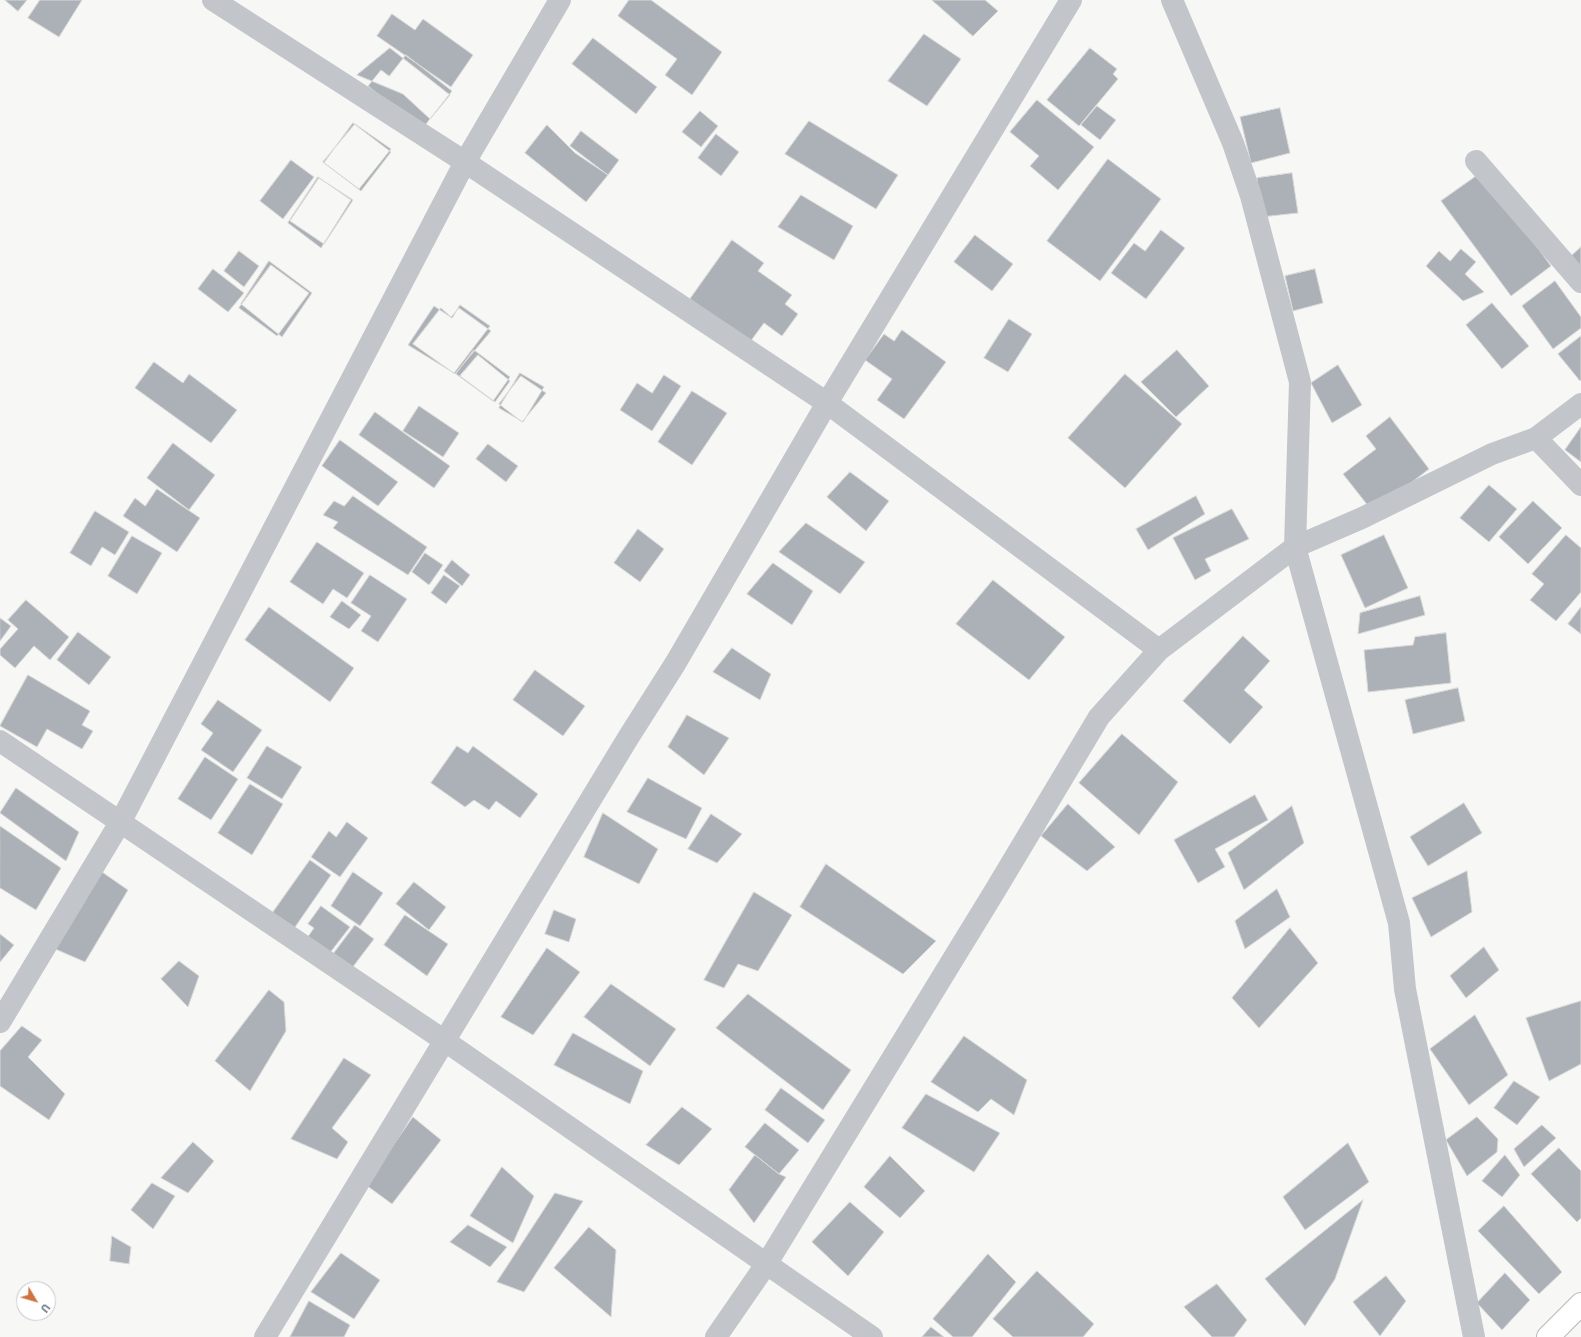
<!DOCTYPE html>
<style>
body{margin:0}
#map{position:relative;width:1581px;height:1337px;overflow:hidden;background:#f7f8f6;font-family:Roboto,sans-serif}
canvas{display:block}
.north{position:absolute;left:16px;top:1281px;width:40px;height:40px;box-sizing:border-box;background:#fff;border:1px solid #c3c8cd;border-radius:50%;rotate:128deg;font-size:11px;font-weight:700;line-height:16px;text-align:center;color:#6a7583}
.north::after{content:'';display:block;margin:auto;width:14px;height:18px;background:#cf733e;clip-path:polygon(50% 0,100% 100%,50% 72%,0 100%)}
</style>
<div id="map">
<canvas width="1581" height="1337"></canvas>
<div class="north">U</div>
</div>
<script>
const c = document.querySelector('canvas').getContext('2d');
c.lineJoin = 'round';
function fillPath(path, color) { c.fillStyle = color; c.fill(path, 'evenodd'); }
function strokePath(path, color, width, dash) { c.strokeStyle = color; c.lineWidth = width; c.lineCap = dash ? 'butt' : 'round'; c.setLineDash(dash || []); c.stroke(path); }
const building = new Path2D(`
 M5,0H27L18,11Z
 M40,0H82L59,37L28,18Z
 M629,0H651L722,52L692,95L665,75L677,59L618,16Z
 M932,0H985L998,11L973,36Z
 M392,14L415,30L423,19L473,55L451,87L377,36Z
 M924,34L961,59L927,106L888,81Z
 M593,38L657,87L636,114L572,64Z
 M390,48L450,95L430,119L403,94L357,75Z
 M1090,48L1117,69L1113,74L1118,79L1079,126L1047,100Z
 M406,55L452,91L422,129L368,86L381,70L389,76Z
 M1037,100L1094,147L1058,190L1030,166L1039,156L1010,132Z
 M1097,106L1116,120L1100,140L1081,125Z
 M1280,108L1290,153L1251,163L1240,117Z
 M700,111L718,126L701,147L682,132Z
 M809,121L898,175L876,209L785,154Z
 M353,123L391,152L361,191L324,163Z
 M355,124L391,149L359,189L323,162Z
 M547,125L575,153L608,175L586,202L525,153Z
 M581,131L619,160L608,175L570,146Z
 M716,134L739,152L721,176L698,158Z
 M1108,159L1161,199L1100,281L1047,241Z
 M291,160L314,177L283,219L260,201Z
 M1482,172L1551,266L1511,296L1441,201Z
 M1292,173L1298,213L1261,217L1257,178Z
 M318,177L351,200L321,248L288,223Z
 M319,178L353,200L324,244L290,221Z
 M801,195L853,226L834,260L778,227Z
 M1161,230L1185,248L1146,299L1111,273L1134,243L1145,251Z
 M975,235L1013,264L992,291L954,262Z
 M732,240L764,263L758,271L792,295L785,304L798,314L782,336L764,323L750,342L690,299Z
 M1581,247V277L1566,261Z
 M1461,249L1476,262L1465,274L1484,292L1463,301L1426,266L1439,251L1450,261Z
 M239,251L259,266L244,287L224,271Z
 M269,261L312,293L282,337L241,304Z
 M271,265L309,293L277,336L239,308Z
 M213,269L244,293L228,312L198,289Z
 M1315,269L1323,303L1293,311L1285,276Z
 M1555,281L1581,317V328L1553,349L1522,306Z
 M1492,303L1529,346L1502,369L1466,325Z
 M460,305L490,326L454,373L408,345L434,306L452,318Z
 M441,308L451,317L459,308L491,331L455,374L413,344Z
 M1009,319L1032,334L1008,372L984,358Z
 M902,330L946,362L904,419L877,400L892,379L865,360L884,334L894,341Z
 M1581,336V380L1580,381L1558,354Z
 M474,350L510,377L493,401L456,374Z
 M1177,350L1209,386L1176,417L1141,382Z
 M478,355L510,381L495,402L460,376Z
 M154,362L183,383L189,374L237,410L211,443L135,388Z
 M1338,365L1362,405L1332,423L1311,383Z
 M520,373L544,387L523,422L499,408Z
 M1125,374L1182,424L1125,488L1068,438Z
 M664,375L681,386L652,431L620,410L637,383L652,393Z
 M521,376L546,393L522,422L499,404Z
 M692,391L727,413L692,465L658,442Z
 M419,406L459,433L443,457L403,431Z
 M375,412L450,466L434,488L359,435Z
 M1390,417L1429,469L1373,512L1343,474L1376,449L1366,436Z
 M1581,427V462L1565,450Z
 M340,440L398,482L378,506L322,466Z
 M173,443L215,475L189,510L147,478Z
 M488,444L518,466L506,482L476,459Z
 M850,472L889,501L866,531L827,497Z
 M1489,485L1517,509L1489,542L1460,518Z
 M157,489L200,518L177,552L123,516L135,498L145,506Z
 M353,496L427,547L408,575L333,528L338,522L323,515L334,501L344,506Z
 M1196,496L1205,514L1148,550L1136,529Z
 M1533,501L1562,528L1528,564L1499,537Z
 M1232,509L1249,539L1205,559L1211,571L1195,580L1173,538Z
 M95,511L129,532L115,555L102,547L91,566L70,553Z
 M806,523L865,562L840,594L779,552Z
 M638,529L664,549L640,582L614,563Z
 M1384,535L1408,588L1365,608L1341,555Z
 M1566,535L1581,548V592L1556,621L1530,600L1544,584L1532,574Z
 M132,536L162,553L137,594L108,576Z
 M317,542L364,573L347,598L333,589L323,604L290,582Z
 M425,553L443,565L429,585L412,572Z
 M452,560L470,575L462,586L444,571Z
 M773,563L813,591L792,625L747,594Z
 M370,575L407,599L378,642L361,631L371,616L351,603Z
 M444,575L460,586L446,604L431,593Z
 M993,580L1065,637L1029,680L956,624Z
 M1420,596L1425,615L1358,634L1360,613Z
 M26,600L69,637L50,660L34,646L15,668L0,655V649L18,629L8,620Z
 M342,601L361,615L349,629L330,617Z
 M269,607L354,668L330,702L245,640Z
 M1581,607V634L1568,624Z
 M0,618L11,626L0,641Z
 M78,632L111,657L89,685L57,660Z
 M1446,633L1451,683L1368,692L1364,650L1413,645L1415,637Z
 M1243,636L1270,661L1244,690L1263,707L1230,744L1183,701Z
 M732,648L771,674L760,700L713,672Z
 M535,670L585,706L563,736L513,700Z
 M28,675L90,711L82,725L93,731L82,749L47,729L37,747L0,726Z
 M1458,688L1465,721L1413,734L1405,700Z
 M218,700L262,730L233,772L201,750L213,733L201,724Z
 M687,715L729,738L704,775L668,747Z
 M1122,734L1178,782L1139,835L1079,783Z
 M267,746L302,767L282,799L247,778Z
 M457,746L468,753L473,746L538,794L520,818L496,801L489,810L474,800L465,807L431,783Z
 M205,757L238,779L211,820L178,799Z
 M648,778L702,808L686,839L627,812Z
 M250,784L283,804L252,855L218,833Z
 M16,788L79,832L66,861L0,813Z
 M1255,795L1268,820L1215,849L1225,867L1198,883L1174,840Z
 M1464,803L1482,833L1428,866L1410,837Z
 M1068,804L1115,847L1087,871L1041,836Z
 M1292,806L1304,843L1244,890L1228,853Z
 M603,813L658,849L639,884L584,857Z
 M711,814L742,834L717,863L688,849Z
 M347,822L368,838L340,877L311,857L329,831L336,837Z
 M0,826L61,868L36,910L0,888Z
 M310,860L331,875L293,930L271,915Z
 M826,864L936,941L903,974L800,907Z
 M1467,871L1472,912L1431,937L1412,898Z
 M102,872L128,890L85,962L53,948Z
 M353,872L383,893L360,926L331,906Z
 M414,882L446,907L429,930L396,904Z
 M1277,889L1290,917L1245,949L1235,921Z
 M754,892L792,915L758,971L738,964L724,988L704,980Z
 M321,906L350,927L329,954L307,938L314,928L308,924Z
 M554,910L576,919L569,942L545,934Z
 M405,915L448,944L427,976L384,945Z
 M355,925L374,939L349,972L331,957Z
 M1290,928L1318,963L1259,1028L1232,998Z
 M0,934L14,945L0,962Z
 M1484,947L1499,970L1466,998L1450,976Z
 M547,948L580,972L533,1035L501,1017Z
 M179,961L199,976L188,1007L161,979Z
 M611,984L676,1029L650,1066L584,1017Z
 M269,990L284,1002L286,1031L250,1091L215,1061Z
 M748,994L851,1070L823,1110L716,1028Z
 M1581,1001V1064L1549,1081L1526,1018Z
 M1475,1015L1508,1075L1469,1105L1430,1049Z
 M22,1026L42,1040L28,1057L65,1094L49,1120L0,1086V1051Z
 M573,1033L643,1071L630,1104L554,1065Z
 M964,1036L1027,1080L1014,1115L991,1099L978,1112L931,1082Z
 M344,1058L371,1075L332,1128L348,1142L337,1159L291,1139Z
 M1514,1081L1540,1097L1517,1125L1494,1108Z
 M781,1088L825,1120L808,1143L765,1110Z
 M926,1094L1000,1133L974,1172L902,1128Z
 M682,1107L712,1129L679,1165L646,1145Z
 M413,1117L441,1140L392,1204L366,1185Z
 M1477,1117L1498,1139L1497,1152L1467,1176L1446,1140Z
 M765,1123L799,1150L779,1174L745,1147Z
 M1542,1125L1556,1138L1524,1167L1514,1149Z
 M193,1142L214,1161L188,1193L161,1178Z
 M1348,1143L1369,1182L1305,1230L1283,1197Z
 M1559,1148L1581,1171V1218L1577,1222L1531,1174Z
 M755,1155L779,1174L786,1177L754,1223L729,1190Z
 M1505,1155L1520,1175L1502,1197L1482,1181Z
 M890,1156L925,1191L900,1218L864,1187Z
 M502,1167L534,1196L513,1243L470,1216Z
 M152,1183L175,1196L153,1229L131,1210Z
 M555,1193L583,1201L524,1292L497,1282Z
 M1363,1200L1335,1279L1305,1326L1265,1279Z
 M850,1202L884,1232L848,1276L812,1242Z
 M1504,1206L1562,1272L1539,1294L1478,1231Z
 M468,1225L507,1247L490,1267L450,1242Z
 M589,1227L616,1250L611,1317L554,1268Z
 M112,1236L131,1247L129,1264L110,1261Z
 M341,1253L380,1280L354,1319L311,1292Z
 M988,1254L1016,1282L972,1337H953L933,1319Z
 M1037,1271L1094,1324L1083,1337H1013L993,1319Z
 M1505,1273L1530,1300L1502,1330L1477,1303Z
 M1386,1276L1406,1301L1380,1336L1353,1302Z
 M1217,1284L1247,1320L1234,1337H1212L1184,1307Z
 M309,1301L350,1325L344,1337H290Z
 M931,1327L944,1337H922Z`);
fillPath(building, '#acb1b7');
strokePath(building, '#d9dad8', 1);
const primary = new Path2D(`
 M1548,1337L1581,1304`);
strokePath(primary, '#b6b9bd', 24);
strokePath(new Path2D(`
 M213,0L465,162L827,403L1159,650
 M1172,0L1233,143L1251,196L1300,382L1295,547L1399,923L1405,989L1474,1337
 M1476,161L1581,282
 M1536,438L1581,485
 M0,741L445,1041L872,1337
 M0,1022L121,821L465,162L560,0
 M265,1337L628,738L675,664L827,403L1071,0
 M716,1337L767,1263L996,889L1099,717L1159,650L1295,547L1362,518L1492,454L1536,438L1581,404`), '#c2c5c9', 22);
strokePath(primary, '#fff', 22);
</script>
